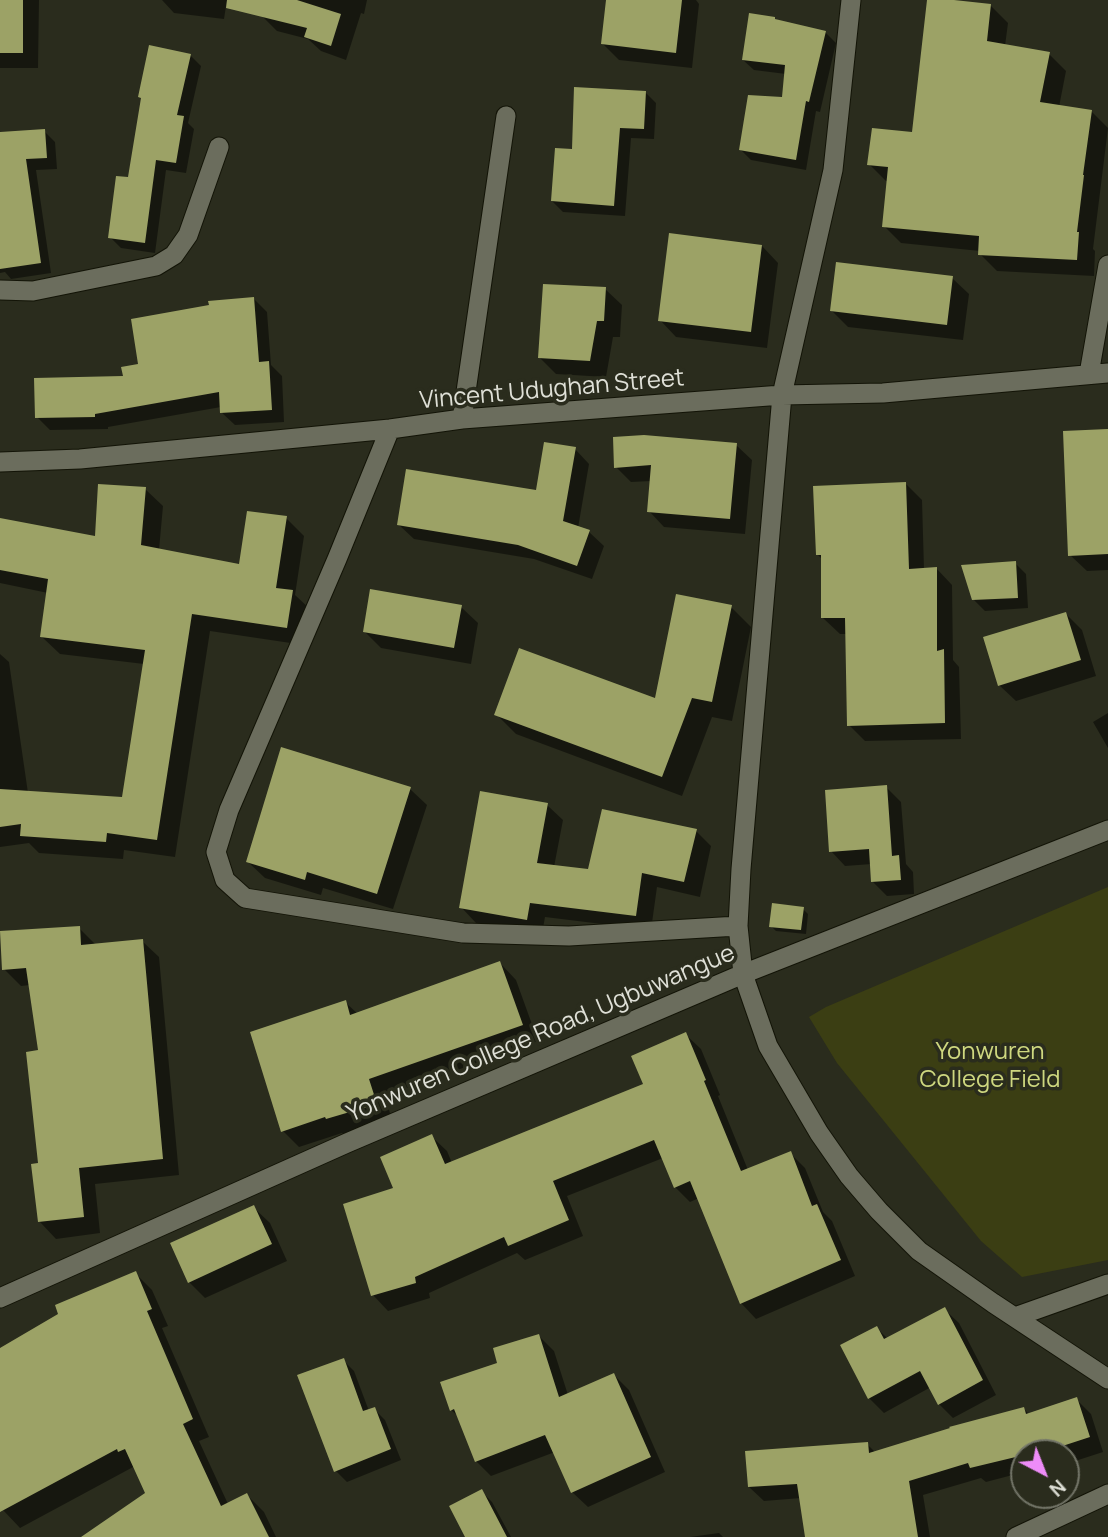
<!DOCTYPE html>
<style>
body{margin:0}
#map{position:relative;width:1108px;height:1537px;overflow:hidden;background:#2a2c1d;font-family:Manrope,sans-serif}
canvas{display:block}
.north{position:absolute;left:1010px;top:1439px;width:70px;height:70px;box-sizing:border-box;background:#2a2c1d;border:2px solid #727467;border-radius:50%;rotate:138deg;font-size:19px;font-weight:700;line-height:28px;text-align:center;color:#dfe0d7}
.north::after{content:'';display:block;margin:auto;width:24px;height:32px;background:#ee8cf8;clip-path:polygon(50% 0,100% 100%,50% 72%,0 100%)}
</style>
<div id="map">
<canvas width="1108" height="1537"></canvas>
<div class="north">N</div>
</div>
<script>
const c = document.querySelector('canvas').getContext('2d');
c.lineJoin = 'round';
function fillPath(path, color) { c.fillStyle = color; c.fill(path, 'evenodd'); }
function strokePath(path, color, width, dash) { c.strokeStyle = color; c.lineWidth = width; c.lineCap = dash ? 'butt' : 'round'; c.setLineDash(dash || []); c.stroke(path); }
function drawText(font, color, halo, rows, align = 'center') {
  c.font = font + ' Manrope,sans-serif'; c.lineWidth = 7; c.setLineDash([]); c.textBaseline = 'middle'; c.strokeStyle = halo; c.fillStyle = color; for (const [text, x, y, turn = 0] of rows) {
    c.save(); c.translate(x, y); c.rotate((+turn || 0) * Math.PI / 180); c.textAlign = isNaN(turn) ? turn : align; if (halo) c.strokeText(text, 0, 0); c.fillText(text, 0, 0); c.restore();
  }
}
fillPath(new Path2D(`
 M1108,887V1260L1022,1277L981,1241L837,1063L809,1017L826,1007Z`), '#3b3e13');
fillPath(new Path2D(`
 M0,0H39L38,68H0Z
 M162,0H227L224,19L174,13Z
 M266,0H367L364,14L361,13L346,60L321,51L308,39L277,31L262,16Z
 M608,0H696L699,4L692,68L619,60L603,44Z
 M929,0L991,6L1008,23L1005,46L1049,54L1066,71L1059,107L1091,111L1108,128L1093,249L1095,251L1094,276L997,271L980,254V251L901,243L884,226L889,181H886L869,164L913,134Z
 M774,18L778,21L825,32L836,43L820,112L816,111L806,170L751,160L740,149L784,99L786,74L754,70L743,60Z
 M190,55L201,66L188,123L194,129L186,173L166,170L155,253L121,248L110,237L129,179L143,99Z
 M645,92L656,103L654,139L631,138L625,216L563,212L552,201L573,151Z
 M44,131L55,142L57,169L36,170L51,273L11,279L5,272L0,273V134Z
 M762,246L778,263L767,348L676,337L660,320Z
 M952,278L969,294L963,340L848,327L832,311Z
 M605,289L622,305L620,337H613L606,377L556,374L540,358Z
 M253,298L267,312L271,365L282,376L284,422L235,425L221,412V407L108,427V429L50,430L37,417L125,378L140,365Z
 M1108,431V570L1087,571L1070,555Z
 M736,445L752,460L745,534L664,527L649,511L651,481L631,482L616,467Z
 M575,449L589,464L578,528L589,532L604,546L592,579L534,559L414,539L399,525L538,492Z
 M906,484L922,500L924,569L936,568L952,585L953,660L959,667L961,739L865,741L849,725L847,634H840L823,618V560L817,554Z
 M145,489L163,506L159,550L240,566L286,518L304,536L295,595L310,609L304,645L210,631L175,857L124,850L123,859L39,853L29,843L0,847V654L9,662L28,793L123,799L144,664L60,654L42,637L48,593L0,583V520L96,538Z
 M1015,563L1026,574L1028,608L985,611L974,600Z
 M461,607L478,623L471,664L381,648L365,632Z
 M731,607L751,627L732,721L712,717L682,796L516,734L496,714L656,701Z
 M1066,614L1082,630L1096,676L1016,701L999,685Z
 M1108,713V748L1093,722Z
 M886,787L901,802L906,864L913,872L914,894L887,896L873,882L872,864L845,866L831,851Z
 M410,789L427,805L393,909L323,888L321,895L265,878L248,862Z
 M547,805L563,820L554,867L590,871L696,831L711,846L700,897L657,887L651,930L545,917L542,934L476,923L461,907Z
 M803,909L808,914L806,934L776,931L771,926Z
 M79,928L96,945L142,941L159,957L179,1175L95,1184L100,1233L56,1239L40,1222V1052L30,985L21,986L4,969Z
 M500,963L516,980L538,1041L385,1096L392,1120L344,1135L342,1133L299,1147L283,1131L345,1002L358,1014Z
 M685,1034L701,1049L720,1095L718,1096L748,1170L790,1153L805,1168L823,1212L832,1221L855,1276L756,1319L741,1303L699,1198L690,1202L675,1187L663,1158L567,1196L583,1236L525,1260L517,1253L429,1293L430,1298L388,1311L373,1295L396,1189L431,1136L447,1151L452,1163L645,1084Z
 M253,1207L270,1223L287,1261L205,1298L189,1282Z
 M135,1273L152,1290L168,1326L162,1328L209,1437L199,1441L228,1504L247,1495L264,1512L276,1537H85L147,1494L135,1466L20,1528L3,1510L0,1505V1350Z
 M944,1309L959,1323L996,1395L953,1418L939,1404L931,1387L884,1413L869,1398L842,1346L877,1328L888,1339Z
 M539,1336L554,1351L568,1395L614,1375L629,1390L665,1472L588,1507L572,1492L555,1452L491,1476L476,1461L460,1418L451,1410L500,1364Z
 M343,1360L354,1371L369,1411L374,1409L385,1420L401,1460L347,1482L336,1471Z
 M1076,1399L1091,1414L1103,1452L1066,1464V1453H1024V1472L986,1482L981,1478L923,1495L930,1537H807L801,1498L764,1501L749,1487L867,1444L876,1453L1024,1409L1029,1414Z
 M481,1491L492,1502L511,1537H467Z
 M719,1533L723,1537H690Z`), '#0007');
fillPath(new Path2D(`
 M0,0H23V53H0Z
 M227,0H297L341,14L331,46L304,37L307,28L226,8Z
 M606,0H682L676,53L601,44Z
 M927,0H954L991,4L987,41L1050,52L1040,102L1092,110L1083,175H1084L1077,232H1079L1077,260L978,255L979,236L882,227L888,167L867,165L872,128L912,132Z
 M749,13L775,17V19L826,31L809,102L806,101L796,160L739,150L748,95L782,97L785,65L742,60Z
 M149,45L191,54L177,115L184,116L176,163L156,160L145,243L108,238L116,176L128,177L141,98L138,97Z
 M574,87L646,91L644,129L620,128L614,206L551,201L555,148L572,149Z
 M45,129L47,158L26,159L41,263L0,269V132Z
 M669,233L762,245L751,332L658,321Z
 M836,262L953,276L947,325L830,311Z
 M543,284L606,287L604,321H597L590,361L538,358Z
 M254,297L259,362L269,361L272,410L220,413L219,392L95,414V417L35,418L34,378L123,376L121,367L138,364L131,319L209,305L208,301Z
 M1108,429V554L1068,556L1063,431Z
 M644,435L737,443L730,519L647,512L651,465L614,468L613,437Z
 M544,442L576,447L563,521L590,530L577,566L518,545L397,525L406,469L536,490Z
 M906,482L909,569L937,567V651L944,649L945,723L847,726L845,618H821V555H816L813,486Z
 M98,484L146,487L141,545L239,564L247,511L287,516L276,588L293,590L287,628L192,614L157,840L107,833L106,842L20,836L21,824L0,827V789L122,797L145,650L40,637L48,579L0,570V518L95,536Z
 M1016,561L1018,598L972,600L961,565Z
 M370,589L462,605L454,648L363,632Z
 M676,594L732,605L712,702L692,698L662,777L494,715L519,648L655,698Z
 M1066,612L1081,660L998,686L983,637Z
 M281,747L411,787L377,894L307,872L305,880L246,862Z
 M887,785L892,856L899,855L901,880L871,882L869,849L829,852L825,790Z
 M480,791L548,803L537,863L588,869L602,809L697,829L684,882L642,873L636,916L530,903L527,920L459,908Z
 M772,903L804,907L801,930L769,927Z
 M80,926L81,945L143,939L163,1159L79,1168L84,1217L38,1222L31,1164L38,1163L26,1052L38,1050L26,968L2,970L0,931Z
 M500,961L523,1025L369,1079L377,1104L326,1119L325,1117L281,1132L250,1032L346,1000L350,1015Z
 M686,1032L706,1080L704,1081L741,1171L791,1151L812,1206L817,1204L841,1260L740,1304L690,1181L674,1188L654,1140L553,1181L569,1220L508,1246L504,1237L415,1277L416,1283L371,1296L343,1204L393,1188L380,1157L432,1134L445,1164L643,1084L631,1056Z
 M254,1205L272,1244L188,1283L170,1243Z
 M136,1271L152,1309L147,1311L193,1419L183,1424L221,1506L247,1493L269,1537H81L145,1493L125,1449L118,1452L117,1449L0,1512V1348L58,1314L55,1305Z
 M945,1307L983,1380L938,1405L920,1371L868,1399L840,1345L877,1326L884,1339Z
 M539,1334L559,1397L614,1373L651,1457L571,1493L545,1435L475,1462L454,1409L450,1411L440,1382L497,1363L493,1348Z
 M344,1358L363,1411L375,1407L391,1449L334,1472L297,1375Z
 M1077,1397L1090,1437L1044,1452V1450L1024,1453V1455L970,1468L968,1463L909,1481L918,1537H805L797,1484L748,1487L745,1451L868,1442L869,1453L950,1428L949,1427L1024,1407L1026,1414Z
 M482,1489L507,1537H465L449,1506Z`), '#9ca266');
const minor = new Path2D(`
 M851,0L833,170L782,395L741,869L738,926L743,974L768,1046L819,1133L849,1176L879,1211L919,1251L993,1303L1108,1379
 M0,290L33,291L156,266L174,255L188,235L219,147
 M1089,374L1108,265
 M462,419L506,116
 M390,429L337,559L229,810L216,852L225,880L245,898L463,933L569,936L738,926
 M0,462L80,459L390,429L462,419L782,395L883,393L1108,373
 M0,1298L347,1143L743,974L1108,830
 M1015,1317L1108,1284
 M1016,1537L1108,1494`);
strokePath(minor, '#131407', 21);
strokePath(minor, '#6b6d5d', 19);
drawText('24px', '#dfe0d7', '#2a2c1d', [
 ["Vincent Udughan Street",552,390,-5],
 ["Yonwuren College Road, Ugbuwangue",541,1034,-23]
]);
drawText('24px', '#ced77f', '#2a2c1d', [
 ["Yonwuren",990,1052],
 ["College Field",990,1080]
]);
</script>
